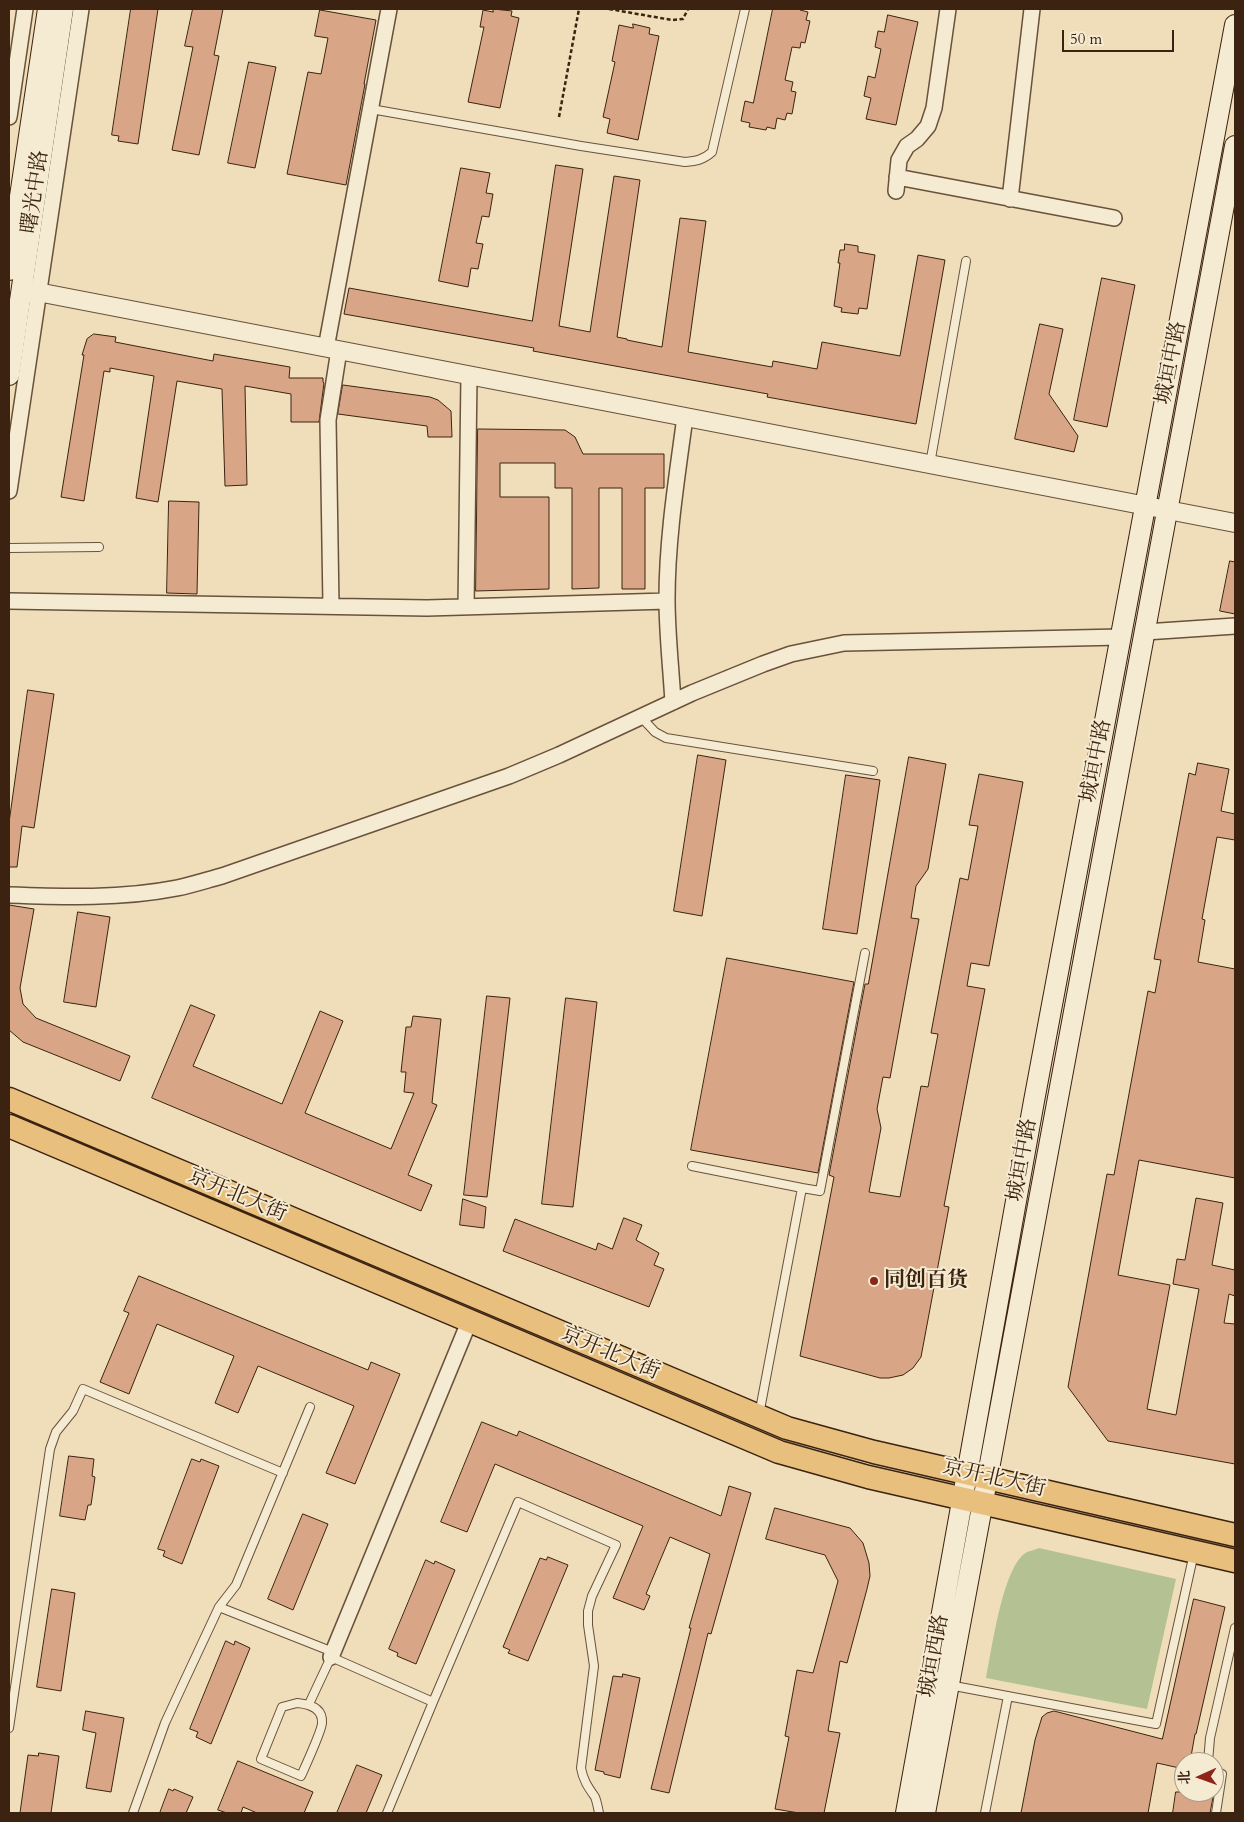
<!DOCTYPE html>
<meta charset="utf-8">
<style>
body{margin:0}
#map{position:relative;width:1244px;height:1822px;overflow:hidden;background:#efdeb9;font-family:Cardo,"Noto Serif SC",serif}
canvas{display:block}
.frame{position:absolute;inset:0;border:10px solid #3c2311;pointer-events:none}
.north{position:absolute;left:1174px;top:1752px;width:50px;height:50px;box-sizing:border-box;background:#f5ead2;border:1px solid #ab9a85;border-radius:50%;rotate:268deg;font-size:14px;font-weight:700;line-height:20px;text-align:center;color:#3c2311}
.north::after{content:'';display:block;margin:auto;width:18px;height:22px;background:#8f2418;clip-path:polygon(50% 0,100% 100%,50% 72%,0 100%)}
.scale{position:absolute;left:1062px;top:30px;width:112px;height:22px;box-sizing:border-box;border:2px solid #3c2311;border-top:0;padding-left:6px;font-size:15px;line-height:18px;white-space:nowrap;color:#3c2311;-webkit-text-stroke:4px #f5ead2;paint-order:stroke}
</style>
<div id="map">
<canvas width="1244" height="1822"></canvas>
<div class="frame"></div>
<div class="north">北</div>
<div class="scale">50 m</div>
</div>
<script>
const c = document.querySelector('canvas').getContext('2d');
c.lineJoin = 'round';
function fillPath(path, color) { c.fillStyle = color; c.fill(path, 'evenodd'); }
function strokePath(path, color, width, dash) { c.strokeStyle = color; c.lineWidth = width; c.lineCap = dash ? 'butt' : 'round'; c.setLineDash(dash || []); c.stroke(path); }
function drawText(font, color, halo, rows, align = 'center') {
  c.font = font + ' Cardo,"Noto Serif SC",serif'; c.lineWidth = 4; c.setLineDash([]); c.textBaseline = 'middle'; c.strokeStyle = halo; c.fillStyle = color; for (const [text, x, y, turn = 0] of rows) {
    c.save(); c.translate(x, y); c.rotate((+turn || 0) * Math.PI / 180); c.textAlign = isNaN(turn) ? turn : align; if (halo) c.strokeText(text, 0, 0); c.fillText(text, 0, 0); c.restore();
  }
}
fillPath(new Path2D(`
 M1039,1548L1176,1579L1147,1709L986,1678C992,1649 1002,1572 1024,1554C1028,1551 1035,1550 1039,1548Z`), '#b4c293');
const building = new Path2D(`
 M131,9H158L138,144L118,141L119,136L112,135Z
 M193,9H223L214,55L219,56L199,155L172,150L193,47L185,46Z
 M493,9L512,11L511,16L519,18L500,108L468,102L484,27H480L483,10L493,12Z
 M773,9H800V10L808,12L806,20L810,21L805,43L801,42L800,48L792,47L785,80L793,82L791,91L796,92L792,114L787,113L785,120L777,118L775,129L767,127L766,130L749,127L750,123L741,121L745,101L753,103Z
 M320,10L376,20L364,84H365L346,185L287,174L308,72L321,74L328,38L315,36Z
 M888,15L918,22L896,125L866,119L871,98L864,96L868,76L875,78L881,49L875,47L878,31L884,32Z
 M633,24L650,28L649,34L659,36L638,140L607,133L610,119L603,117L615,62L612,61L619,25L633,28Z
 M249,62L276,67L255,168L228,163Z
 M556,165L583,169L559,326L590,332L614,176L640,180L617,337L627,339V340L662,347L680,218L706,221L688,352L772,367L773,361L817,369L822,342L900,356L918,255L945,260L916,424L767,397L768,394L533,351L534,348L344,314L349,288L532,321Z
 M461,168L490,173L486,193L493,194L489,217L482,216L476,243L483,244L478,269L471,268L468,287L439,281Z
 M845,244L858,246V252L875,255L867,309L859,308L858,314L841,312L842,308L834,306L840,263H838L840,250H844Z
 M1102,278L1135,285L1107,427L1074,420Z
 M1040,324L1063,329L1049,394L1078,436L1074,452L1015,439Z
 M94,334L116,337L115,342L213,361L214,354L290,367L289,378H323V382L324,383L319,422H291V394L245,386L247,485L225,486L222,389L177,381L158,502L136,498L154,376L110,368V372L104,371L84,501L61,497L84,355H82L87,339Z
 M343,385L430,397L438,400L451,411L452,437H428L427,426L338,414Z
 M478,429L565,430L575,437L583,454H664V488H645V589H622V488H599V588L572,589V488H555V463H500V497H549V589L476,591Z
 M169,501L199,502L197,594L167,593Z
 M1230,561L1235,562V614L1220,611Z
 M28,690L54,694L34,828L22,826L17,867H9V823Z
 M698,755L726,760L702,916L674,911Z
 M909,757L946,764L928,869L916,886L911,918L919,919L890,1078L883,1077L877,1109L881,1128L869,1192L900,1197L921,1086L928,1087L938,1034L931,1033L960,878L968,880L978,826L969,825L979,774L1023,782L989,966L971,963L967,986L985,989L944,1206L949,1207L921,1357L913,1368L903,1375L889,1378H880L800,1356L834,1177L829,1175L865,984H868Z
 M1198,763L1229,769L1221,811L1235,814V840L1217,837L1202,919L1205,920L1198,962L1235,969V1178L1139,1160L1118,1275L1170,1285L1147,1409L1176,1415L1199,1289L1173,1284L1177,1259L1185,1260L1196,1198L1223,1203L1212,1265L1235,1270V1296L1229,1294L1224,1323L1235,1324V1464L1108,1441L1068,1387L1107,1174L1114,1175L1148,991L1155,993L1161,960L1154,959L1189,773L1195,775Z
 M846,775L880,780L857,934L823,929Z
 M9,905L34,909L20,988L23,1004L36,1018L130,1056L120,1081L23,1042L9,1030Z
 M78,912L110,917L96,1007L64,1002Z
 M727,958L854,982L818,1173L691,1150Z
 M487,996L510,998L487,1197L464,1195Z
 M566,998L597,1002L573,1207L542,1204Z
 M191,1005L215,1015L193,1066L282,1104L320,1011L343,1021L305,1113L391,1149L414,1093L404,1092L406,1072H401L406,1027H411L413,1016L441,1019L432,1103L437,1105L408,1175L432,1185L421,1211L152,1098Z
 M463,1199L486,1207L484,1228L460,1225Z
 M624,1218L642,1225L636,1240L659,1253L654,1265L664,1269L649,1307L503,1251L515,1219L596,1250L598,1243L612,1249Z
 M139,1276L368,1370L371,1362L400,1374L355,1484L326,1473L354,1406L258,1366L238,1413L215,1403L234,1356L157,1324L129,1394L100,1382L129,1313L124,1311Z
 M482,1422L517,1436L519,1431L721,1516L729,1486L751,1493L711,1634L708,1633L669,1793L651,1789L691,1628H689L710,1554L670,1537L646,1594L650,1596L644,1610L613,1598L643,1526L495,1464L467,1532L441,1522Z
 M69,1456L94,1459L92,1476L95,1477L91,1505H88L85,1520L60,1516Z
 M192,1459L200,1462L201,1459L219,1466L182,1564L163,1556L165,1551L158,1549Z
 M775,1508L850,1528L863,1543L869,1563L870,1576L867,1589L847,1663L840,1661L828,1731L840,1733L824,1813H799L775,1809L789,1737L785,1736L797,1670L813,1673L838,1581L825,1555L766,1539Z
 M303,1514L328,1524L293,1610L268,1599Z
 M548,1557L568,1565L528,1661L508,1653L510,1650L503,1647L540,1558L546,1560Z
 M426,1560L434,1564L435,1561L455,1570L416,1664L397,1656L398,1653L389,1649Z
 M52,1589L75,1593L61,1691L37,1687Z
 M1194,1599L1225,1607L1196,1734H1195L1190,1762H1184V1769L1157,1763L1148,1813H1021L1035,1740L1042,1717L1047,1713L1054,1711L1162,1739Z
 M226,1641L234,1645L235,1641L250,1648L211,1744L196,1737L198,1732L190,1729Z
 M623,1674L640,1678L620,1778L604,1774V1772L595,1770L613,1676L622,1677Z
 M86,1711L124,1718L111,1792L86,1788L96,1733L83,1730Z
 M39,1753L59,1756L51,1813H20L28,1755L38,1756Z
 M238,1761L313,1792L304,1813H257L243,1807L241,1813H227L218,1810Z
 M357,1765L382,1775L366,1813H337Z
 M169,1789L173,1791L174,1789L193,1797L186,1813H160Z
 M1176,1792H1214L1210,1813H1173Z`);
fillPath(building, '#d8a686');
strokePath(building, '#3c2311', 1);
const service = new Path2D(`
 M371,109L581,146L685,162C696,161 703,160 712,152L745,9
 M930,464L966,261
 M9,548L99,547
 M641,717L655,732L666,738L873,771
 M692,1166L802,1188L759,1415
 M802,1188L820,1191L865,953
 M219,1607L333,1652
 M949,1685L1156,1724L1194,1553
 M297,1703C309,1704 323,1708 322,1723C322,1730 305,1767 301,1776L261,1759L282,1707Z
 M309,1704L331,1657L433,1702
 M9,1728L50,1449L56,1432L73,1411L83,1389L283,1473
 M1208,1762L1210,1738L1235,1628
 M1214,1770L1222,1774L1216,1813
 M133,1813L165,1723L183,1684L219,1607L236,1585L310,1407
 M387,1813L433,1702L518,1502L616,1545L592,1596L588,1611V1625L594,1666L581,1768C583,1780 588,1787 595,1797C597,1802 598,1808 599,1813
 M985,1813L1008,1696`);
const minor = new Path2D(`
 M9,117L25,9
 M897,177L1114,218
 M896,191L899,160L907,146L917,139L928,126L934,108L948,9
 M1010,199L1032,9
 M326,348L389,9
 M9,491L81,9
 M9,601L427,608L667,601
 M331,606L328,420L339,350
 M466,607L469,375
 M1145,632L1235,626
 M673,702C671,668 667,633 667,599C667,538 677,477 685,417
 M9,895C65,897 121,899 177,888C192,885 207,880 222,876L509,776L559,755L692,693L763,664L791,654L844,643L1121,637
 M331,1657L469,1322`);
const tertiary = new Path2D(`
 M22,289L1235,523`);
const secondary = new Path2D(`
 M9,270L48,9
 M9,375L63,9
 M906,1813L1034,1101L1235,25
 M925,1813L1235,146`);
const primary = new Path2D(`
 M9,1099L787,1428L874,1452L1235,1535
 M9,1126L779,1452L868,1477L1235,1561`);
strokePath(service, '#69523b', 10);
strokePath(minor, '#69523b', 18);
strokePath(tertiary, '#69523b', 20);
strokePath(secondary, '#3c2311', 22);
strokePath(primary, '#3c2311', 25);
strokePath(new Path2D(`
 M609,9L672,20L683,19L688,9
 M559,117L579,9`), '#3c2311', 2.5, [4, 2.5]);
strokePath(service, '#f5ead2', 8);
strokePath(minor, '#f5ead2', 15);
strokePath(tertiary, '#f5ead2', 18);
strokePath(secondary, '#f5ead2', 20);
strokePath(primary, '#e8bf7c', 22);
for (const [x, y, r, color] of [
 [874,1281,5,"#8f2418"]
]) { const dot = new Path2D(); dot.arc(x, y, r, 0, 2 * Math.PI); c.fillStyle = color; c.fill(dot); strokePath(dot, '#f5ead2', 2); }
drawText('21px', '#3c2311', '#f5ead2', [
 ["曙光中路",36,192,-82],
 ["城垣中路",1172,363,-79],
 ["城垣中路",1097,761,-79],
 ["城垣中路",1023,1160,-80],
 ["京开北大街",237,1196,23],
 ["京开北大街",610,1354,23],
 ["京开北大街",994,1479,13],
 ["城垣西路",935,1656,-80]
]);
drawText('bold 21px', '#3c2311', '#f5ead2', [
 ["同创百货",884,1281]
], 'left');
</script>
